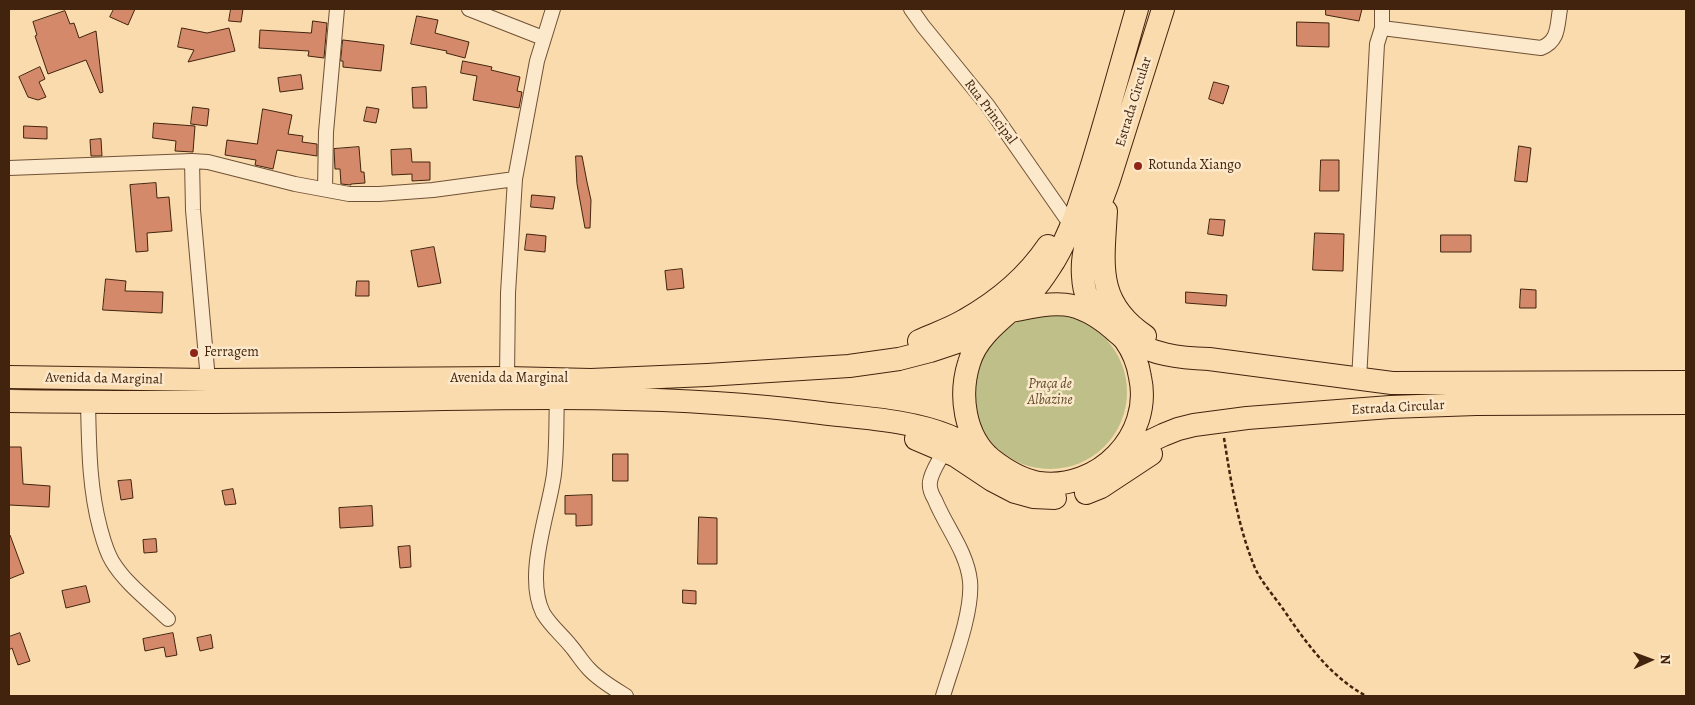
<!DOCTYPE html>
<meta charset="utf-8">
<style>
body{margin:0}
#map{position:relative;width:1695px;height:705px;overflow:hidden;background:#fadbad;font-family:Alegreya,serif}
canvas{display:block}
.frame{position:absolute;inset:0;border:10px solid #42240e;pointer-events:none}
.north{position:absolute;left:1625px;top:635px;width:50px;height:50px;-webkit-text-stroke:4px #fce8ca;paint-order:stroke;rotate:88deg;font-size:14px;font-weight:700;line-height:20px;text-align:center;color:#42240e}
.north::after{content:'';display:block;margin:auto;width:18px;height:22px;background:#42240e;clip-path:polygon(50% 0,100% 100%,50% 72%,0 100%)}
</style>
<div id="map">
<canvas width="1695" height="705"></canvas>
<div class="frame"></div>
<div class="north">N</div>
</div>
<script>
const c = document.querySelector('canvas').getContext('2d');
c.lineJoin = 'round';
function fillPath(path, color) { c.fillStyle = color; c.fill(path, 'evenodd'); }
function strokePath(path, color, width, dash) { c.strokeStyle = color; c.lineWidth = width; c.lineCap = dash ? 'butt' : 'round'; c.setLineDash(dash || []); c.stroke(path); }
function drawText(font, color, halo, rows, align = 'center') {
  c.font = font + ' Alegreya,serif'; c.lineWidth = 5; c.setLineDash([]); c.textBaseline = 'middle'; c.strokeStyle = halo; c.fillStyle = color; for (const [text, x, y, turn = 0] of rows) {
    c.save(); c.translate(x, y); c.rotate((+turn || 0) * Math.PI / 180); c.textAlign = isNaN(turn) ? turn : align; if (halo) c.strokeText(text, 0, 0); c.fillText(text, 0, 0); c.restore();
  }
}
fillPath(new Path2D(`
 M973 392a77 77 0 1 1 154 0a77 77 0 1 1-154 0Z`), '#bfc089');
const building = new Path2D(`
 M114,9H135L128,25L110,17Z
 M231,9H243L241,22L229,21Z
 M1326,9H1362L1359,21L1326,15Z
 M65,11L70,24L74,23L79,38L96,31L103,92L100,93L86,60L48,74L35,36L37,35L33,22Z
 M417,16L438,20L435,33L469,42L465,58L446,53L447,51L411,44Z
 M313,21L327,23L324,58L308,56L309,51L259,48L260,30L311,33Z
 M1297,22L1329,23V47L1297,46Z
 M182,28L207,33L229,28L235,51L188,62L194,50L178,47Z
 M343,40L384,45L381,71L343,67V61H341Z
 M463,61L492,67L491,70L520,77L517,91L522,92L519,108L473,100L477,76L461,73Z
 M40,67L45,79L39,82L46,97L38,100L28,97L19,77Z
 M301,75L303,89L280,92L278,78Z
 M1214,82L1229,86L1223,104L1209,99Z
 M426,87L427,108H413L412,88Z
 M193,107L209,109L207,126L191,124Z
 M367,107L379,109L376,123L364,121Z
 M263,109L292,115L288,134L303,136L302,142L317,144V156L277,150L273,169L255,165L256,160L225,155L227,140L257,144Z
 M154,123L195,126L193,152L175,151L176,141L153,138Z
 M24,126L47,127V139L24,138Z
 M101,139L102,156H91L90,140Z
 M1519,146L1531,148L1527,182L1515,181Z
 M359,147L361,172H364L365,183L351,184V185L341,184L340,169H335L334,149Z
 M411,149L412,162H430V180L412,181V174L392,175L391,150Z
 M576,156H582L587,182L591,200L590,228H585L577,184Z
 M1321,160H1339V191H1320Z
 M156,183L157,198L169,197L172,231L147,233L148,251L136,252L130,185Z
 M532,195L555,197L553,209L531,207Z
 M1210,219L1225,220L1223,236L1208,234Z
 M1315,233L1344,234L1343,271L1313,270Z
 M527,234L546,236L545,252L525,250Z
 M1441,235H1471V252H1441Z
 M434,247L441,283L418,287L411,251Z
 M682,269L684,288L667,290L665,271Z
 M106,279L126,281L125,291L163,292L162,313L103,310Z
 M357,281H369V296H356Z
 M1521,289L1536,290V308H1520Z
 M1186,292L1227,295L1226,306L1186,303Z
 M9,447H21L23,484L50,486L49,507L9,505Z
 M613,454H628V481H613Z
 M131,480L133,498L121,500L118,481Z
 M233,489L236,504L225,505L222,491Z
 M592,495V525L576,526V514H565V496Z
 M372,506L373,526L340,528L339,508Z
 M699,517L717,518V564H698Z
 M9,535H10L24,573L9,579Z
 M156,539L157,552L144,553L143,540Z
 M410,546L411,567L400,568L398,547Z
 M86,586L90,602L66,608L62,591Z
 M683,590L696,591V604L683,603Z
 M20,633L30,661L18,665L12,648L9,650V637Z
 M173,633L177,655L166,657L164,647L145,651L143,639Z
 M211,635L213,648L200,651L197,638Z`);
fillPath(building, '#d4896a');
strokePath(building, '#42240e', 1);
const street = new Path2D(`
 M469,9L543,38
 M911,9L923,26L988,106L1066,218
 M1382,28V9
 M192,161L193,210L208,380
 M9,168L192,161L208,162L295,184L349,194H379L433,190L515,179
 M325,189L326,132L337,9
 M507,378L508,293L515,179L537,61L553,9
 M1359,380L1377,44L1382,28L1541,48C1559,41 1557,26 1560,9
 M557,397C556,422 557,448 554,474C549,513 524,575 543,613C550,625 561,634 570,645C577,653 582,662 589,669C599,680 613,688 626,696
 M88,402C89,445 89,487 100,528C103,539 106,551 112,561C125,583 149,601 168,619
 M943,696C952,665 973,613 970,581C967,552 946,527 935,500C932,495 929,488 930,482C931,472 940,460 944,451`);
const primary = new Path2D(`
 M1106,211C1103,265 1095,302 1145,336
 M1011,311C1055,302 1075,297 1112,328C1116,332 1122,336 1125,340C1133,351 1138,364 1140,377C1153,436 1098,491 1039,483C1021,480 1005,470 991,459C964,436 959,395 969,363C978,331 1012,313 1033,290C1041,282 1048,270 1054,261C1072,231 1082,197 1092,165C1108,113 1122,61 1137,9
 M1102,316C1089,301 1084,297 1083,276C1080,242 1100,209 1110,177C1128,121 1145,65 1163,9
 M1125,340C1156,354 1175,358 1209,359L1392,383L1686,382
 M919,341C934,334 950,329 965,320C997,302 1027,277 1048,246
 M9,377L208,380L507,378L591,380L707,375L849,366L899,359L930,351L960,341L1000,320
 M9,401C140,403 270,402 401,400C539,397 676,395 813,412C858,418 907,419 949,436C963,442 976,450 989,457
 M916,439L956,456L992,480L1015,492L1033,497L1055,498
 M1119,456L1163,435L1178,429L1194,425L1247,418L1390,407L1476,404L1686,403
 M1086,493L1101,487L1151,454`);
strokePath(street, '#705236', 16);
strokePath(primary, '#42240e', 24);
strokePath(new Path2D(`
 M1224,438C1231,482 1238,527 1255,568C1261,581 1272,594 1281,606C1305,641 1328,675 1366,696`), '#42240e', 2.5, [4, 2.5]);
strokePath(street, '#fce8ca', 14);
strokePath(primary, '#fadbad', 22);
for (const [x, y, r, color] of [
 [1138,166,5,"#8f2418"],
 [194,353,5,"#8f2418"]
]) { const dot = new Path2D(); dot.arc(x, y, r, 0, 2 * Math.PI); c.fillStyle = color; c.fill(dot); strokePath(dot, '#fce8ca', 2); }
drawText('14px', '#42240e', '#fce8ca', [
 ["Estrada Circular",1134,102,-73],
 ["Rua Principal",990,112,53],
 ["Avenida da Marginal",104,379,1],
 ["Avenida da Marginal",509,379],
 ["Estrada Circular",1398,408,-3]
]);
drawText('14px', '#42240e', '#fce8ca', [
 ["Rotunda Xiango",1148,166],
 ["Ferragem",204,353]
], 'left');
drawText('italic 14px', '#614b2d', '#fce8ca', [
 ["Praça de",1050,385],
 ["Albazine",1050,401]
]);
</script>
